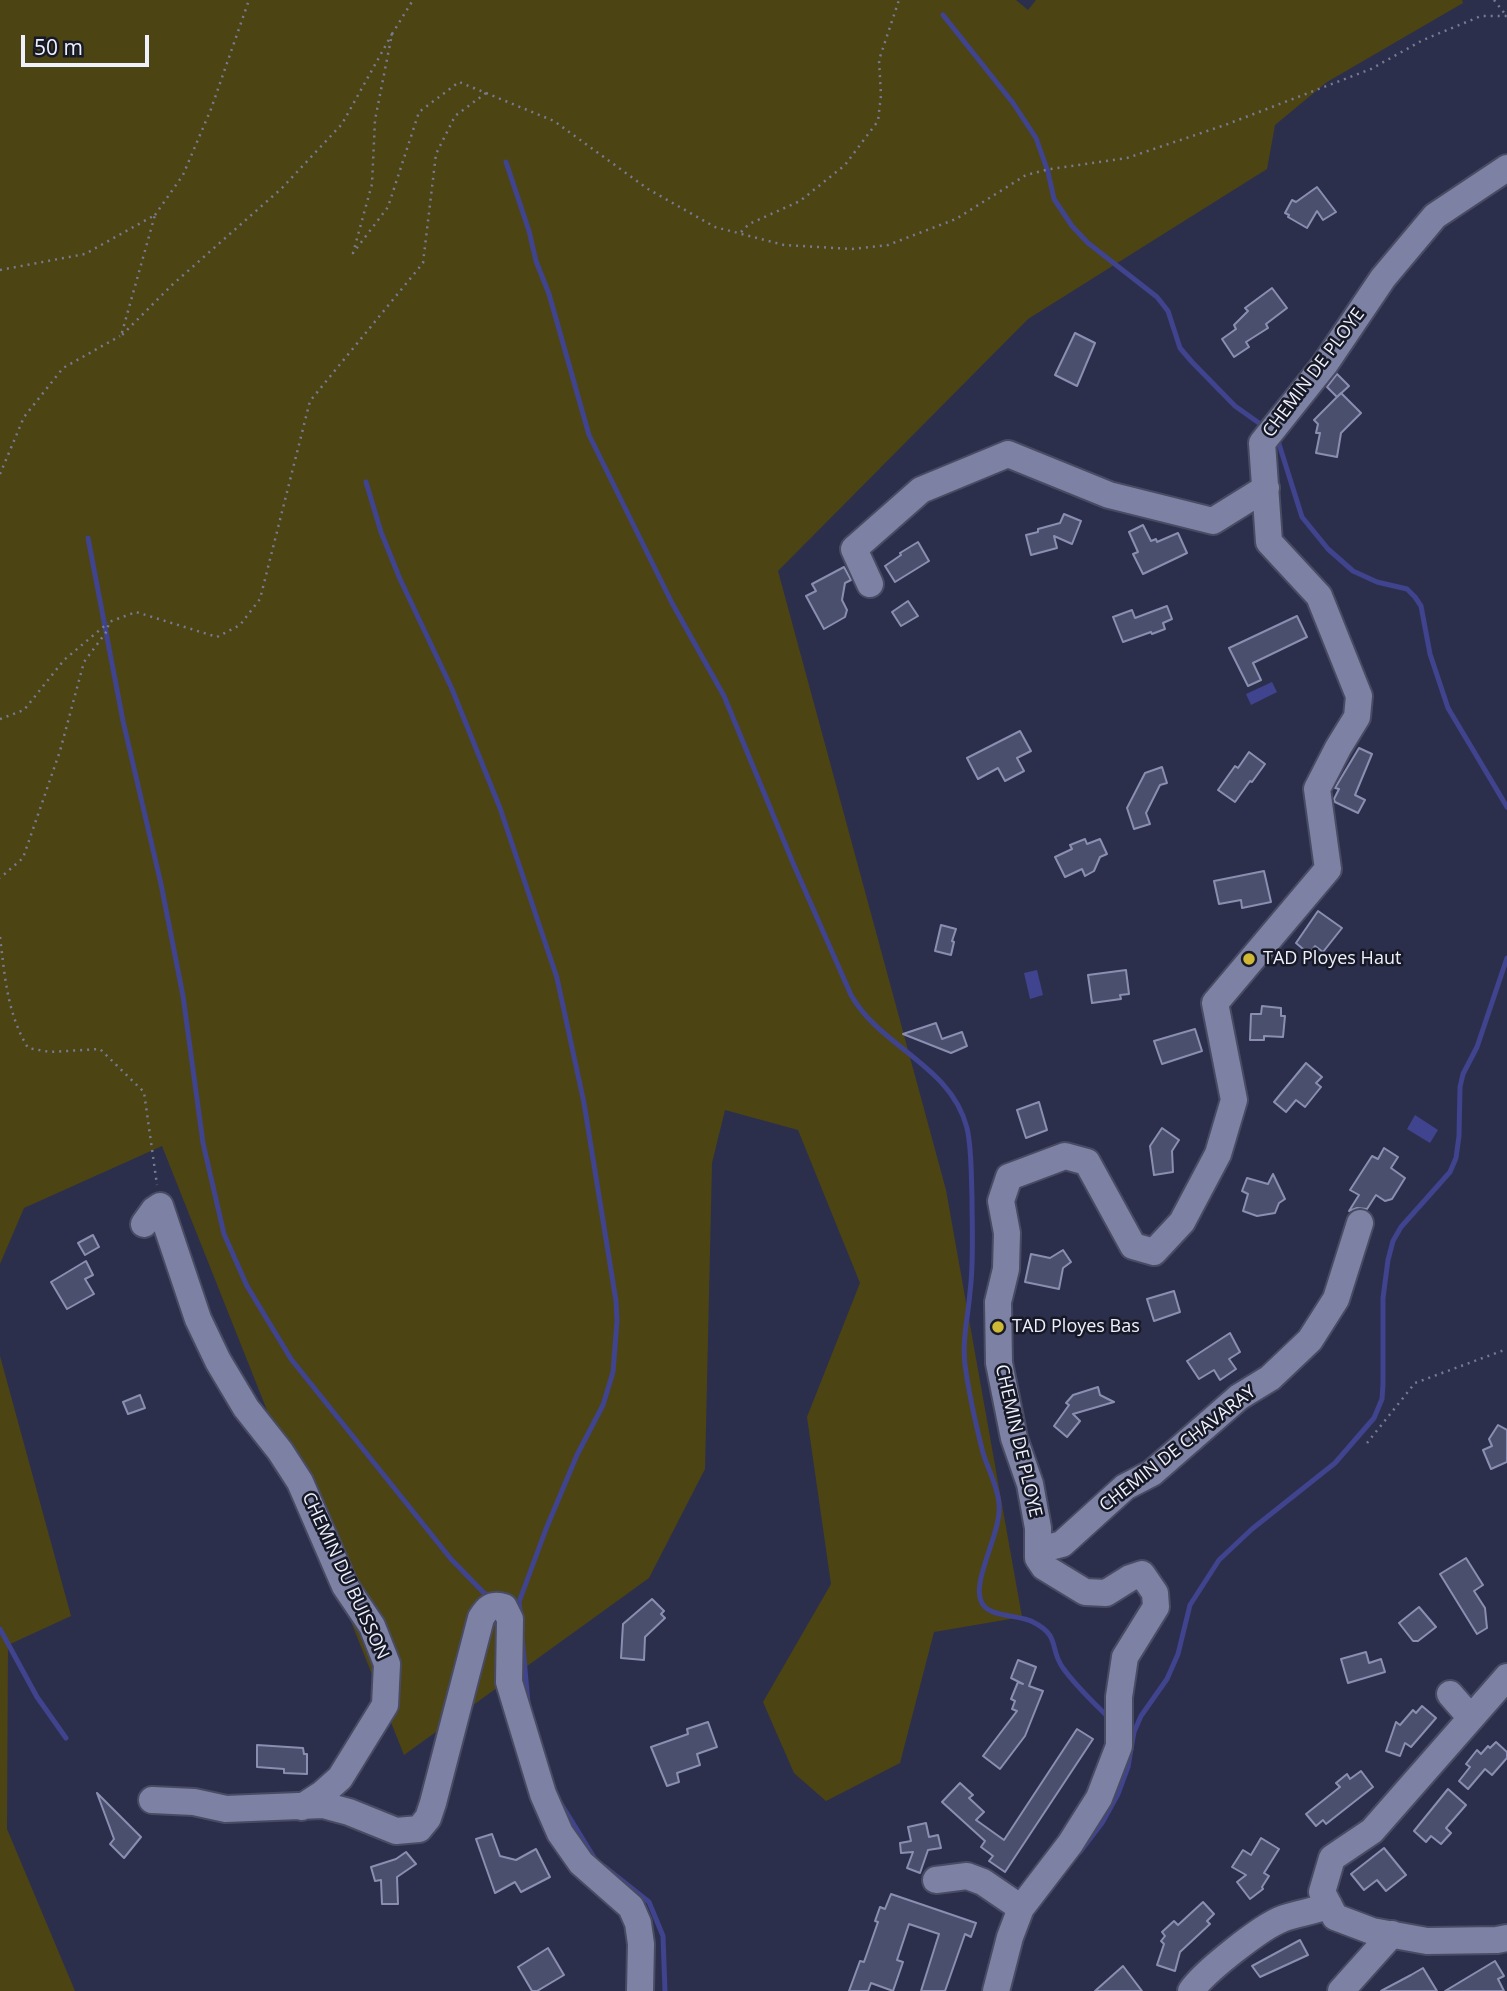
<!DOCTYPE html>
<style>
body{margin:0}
#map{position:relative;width:1507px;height:1991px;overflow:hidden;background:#2c2f4c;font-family:"Open Sans",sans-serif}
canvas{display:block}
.scale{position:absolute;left:21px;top:35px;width:128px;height:32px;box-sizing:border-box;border:4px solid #eff1fd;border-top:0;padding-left:9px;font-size:21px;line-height:24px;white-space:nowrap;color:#eff1fd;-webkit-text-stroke:5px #171926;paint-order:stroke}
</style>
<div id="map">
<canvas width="1507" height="1991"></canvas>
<div class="scale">50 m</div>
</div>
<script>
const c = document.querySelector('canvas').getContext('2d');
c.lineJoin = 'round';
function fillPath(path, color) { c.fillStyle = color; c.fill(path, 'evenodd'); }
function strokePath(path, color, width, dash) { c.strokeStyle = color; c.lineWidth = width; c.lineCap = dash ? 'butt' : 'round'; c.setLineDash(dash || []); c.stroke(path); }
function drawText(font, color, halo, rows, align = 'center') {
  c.font = font + ' "Open Sans",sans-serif'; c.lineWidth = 5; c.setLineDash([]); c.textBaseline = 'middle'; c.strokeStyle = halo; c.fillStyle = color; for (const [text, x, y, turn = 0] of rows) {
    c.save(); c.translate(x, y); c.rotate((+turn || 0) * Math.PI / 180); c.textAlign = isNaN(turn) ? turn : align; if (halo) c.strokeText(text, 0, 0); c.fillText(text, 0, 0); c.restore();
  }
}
fillPath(new Path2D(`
 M0,0H1016L1028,10L1036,0H1462L1463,3L1327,82L1275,125L1267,169L1028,319L778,571L946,1190L1022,1617L934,1632L900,1763L826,1801L794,1773L763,1702L831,1584L807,1417L860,1283L798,1130L725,1110L712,1163L705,1469L649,1578L404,1755L162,1146L24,1208L0,1264Z
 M0,1356L71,1616L8,1645L7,1829L75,1991H0Z`), '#4d4414');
fillPath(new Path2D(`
 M1272,682L1277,692L1251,705L1246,694Z
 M1037,970L1043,995L1030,999L1024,973Z
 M1415,1115L1438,1130L1430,1143L1407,1129Z`), '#40438d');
strokePath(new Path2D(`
 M943,15L1013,103L1036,138L1048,172L1054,199L1072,226L1088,243L1157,297L1168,311L1180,348L1192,362L1235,406L1266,428
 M506,162L529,231L536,261L549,294L589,435L672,603L724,696L793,863L851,995C881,1048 951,1065 967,1128C972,1150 971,1175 972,1197C972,1228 974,1261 970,1292C968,1317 962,1340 965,1365C969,1395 976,1425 983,1453C988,1469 998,1487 999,1504C1002,1532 972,1579 981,1601C987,1618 1019,1614 1033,1622C1061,1636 1049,1649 1063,1668C1075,1685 1091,1700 1106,1715
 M1279,444L1302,517L1328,549L1353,571L1377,582L1407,589L1415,597L1421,606L1430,654L1448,708L1507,807
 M366,482L381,532L400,579L452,689L500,808L557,978L584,1103L616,1301L617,1321L613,1372L603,1405L577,1455L546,1529L519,1602L521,1616
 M88,538L123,721L161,884L183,996L203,1143L224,1234L247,1286L291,1359L451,1559L483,1592L492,1598
 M0,1629L37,1697L66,1738
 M522,1636L528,1703
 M560,1802L595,1859
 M1080,1852L1102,1823L1118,1794L1128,1767L1134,1732L1141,1716L1167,1679L1178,1654L1190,1605L1219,1560L1252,1529L1335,1463L1374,1418L1382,1399L1383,1384V1298L1388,1260L1393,1241L1401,1227L1450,1172L1456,1158L1459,1136L1460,1087L1463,1074L1477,1047L1507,958
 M605,1867L649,1902L663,1936L665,1991`), '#40438d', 5);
const building = new Path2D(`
 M1317,187L1336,212L1323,220L1317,211L1307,228L1288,217L1289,215L1285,213L1292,200L1296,202Z
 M1272,288L1287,308L1266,324L1268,328L1246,342L1249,347L1234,357L1222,339L1236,329L1234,325L1248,311L1245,308Z
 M1075,333L1095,343L1077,386L1055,375Z
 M1337,374L1349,386L1337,397L1327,387Z
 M1341,393L1361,413L1341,433L1337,457L1316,453L1320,433H1316L1318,424L1314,420Z
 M1064,514L1081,521L1072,544L1054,536L1057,548L1031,555L1026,535L1038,532V529L1060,523Z
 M1143,525L1151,541L1156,539L1157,542L1178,533L1187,553L1143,574L1133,554L1138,552L1129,532Z
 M918,542L929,561L895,582L885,566L901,555L900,553Z
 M844,567L851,580L845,583L842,600L847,610L845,617L824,629L806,596L816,591L812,584Z
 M908,601L918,616L901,626L892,612Z
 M1167,606L1172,619L1163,623L1165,629L1152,634L1151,632L1123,642L1113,617L1132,610L1135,618Z
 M1297,616L1307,637L1253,663L1261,680L1248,686L1229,648Z
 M1020,731L1031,751L1017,758L1024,771L1005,781L998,768L978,779L967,758Z
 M1359,748L1372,754L1355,795L1365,800L1358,813L1335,802L1334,799L1339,789L1335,788Z
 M1249,752L1265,764L1252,782L1250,781L1235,802L1218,790L1235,766L1238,768Z
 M1162,767L1167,783L1160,785L1146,813L1150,824L1134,829L1127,808L1145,773Z
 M1085,839L1087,844L1100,839L1107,854L1100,857L1094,871L1085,876L1082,869L1065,877L1055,857L1072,849L1070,845Z
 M1264,871L1271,902L1242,908L1241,900L1219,904L1214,881Z
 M1318,911L1342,928L1323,952L1315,946L1309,954L1296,943Z
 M941,925L956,929L952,941L954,942L951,955L935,951Z
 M1126,970L1129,994L1120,995L1121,999L1092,1003L1088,975Z
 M1262,1006L1281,1008V1016H1285L1283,1037L1264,1036V1040H1250L1251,1014H1261Z
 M936,1023L942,1039L962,1032L967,1046L951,1053L903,1034Z
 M1195,1029L1202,1051L1162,1064L1154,1041Z
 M1306,1063L1322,1077L1316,1083L1321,1087L1305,1107L1296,1100L1286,1112L1274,1102Z
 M1039,1102L1047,1130L1026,1138L1017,1110Z
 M1162,1128L1179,1140L1172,1151L1173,1172L1154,1175L1150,1146Z
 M1384,1148L1398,1157L1391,1168L1405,1178L1392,1199L1385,1201L1376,1195L1367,1209L1357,1208L1349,1211L1359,1195L1350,1190L1372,1156L1378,1159Z
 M1273,1174L1285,1199L1279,1203L1275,1213L1257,1216L1243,1211L1248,1194L1242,1191L1247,1178L1268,1184Z
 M93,1235L99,1247L85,1255L78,1243Z
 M1063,1250L1071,1262L1063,1268L1059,1289L1025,1282L1031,1254L1050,1258Z
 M86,1261L93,1275L85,1279L94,1294L67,1309L51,1282Z
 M1174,1291L1180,1312L1154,1321L1147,1299Z
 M1230,1333L1240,1352L1229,1359L1236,1369L1220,1380L1214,1370L1199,1379L1187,1361Z
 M1098,1387L1100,1395L1114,1402L1073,1414L1080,1421L1067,1437L1054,1426L1069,1405L1066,1403L1073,1395Z
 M140,1395L145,1408L128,1414L123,1402Z
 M1498,1425L1507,1430V1462L1491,1469L1483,1450L1492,1446L1489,1439Z
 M1466,1558L1483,1585L1474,1591L1485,1608L1487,1628L1477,1634L1440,1574Z
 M652,1599L664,1611L661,1614L665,1618L645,1637L644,1660L621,1658L623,1624Z
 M1419,1607L1436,1627L1418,1641H1413L1399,1623Z
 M1366,1652L1369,1663L1381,1659L1385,1672L1348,1683L1341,1659Z
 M1018,1660L1036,1667L1029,1686L1043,1691L1025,1736L1000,1769L983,1756L1017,1711L1012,1709L1015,1701L1011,1699L1018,1682L1023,1684L1011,1678Z
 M1422,1706L1436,1718L1411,1747L1405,1743L1400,1756L1386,1751L1396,1722L1400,1725L1413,1710L1416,1713Z
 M708,1722L717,1747L697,1754L700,1765L677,1773L679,1782L667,1786L651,1747L688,1734L687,1729Z
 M1077,1729L1093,1739L1005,1872L989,1861L993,1856L981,1847L985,1841L942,1802L960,1783L973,1795L969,1798L984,1812L976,1820L1004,1840Z
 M1496,1742L1507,1752V1758L1492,1775L1485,1769L1468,1789L1459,1781L1470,1767L1466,1764L1477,1750L1481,1754L1488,1746L1490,1748Z
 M257,1745L303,1748L304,1754H307V1774L284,1773V1769L257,1767Z
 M1361,1771L1373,1787L1326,1824L1323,1820L1316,1826L1306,1814L1340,1787L1336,1783L1347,1774L1350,1779Z
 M1448,1789L1466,1805L1446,1828L1451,1833L1441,1844L1431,1836L1426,1842L1414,1831Z
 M97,1793L141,1837L124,1858L110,1844L114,1839Z
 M926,1823L929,1837L938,1835L941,1848L928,1850L920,1873L907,1868L913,1852L901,1853L900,1843L911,1841L908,1827Z
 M492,1834L500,1856L516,1860L536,1849L550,1877L521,1892L515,1882L495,1893L476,1839Z
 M1261,1838L1279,1849L1264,1873L1269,1876L1262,1887L1263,1889L1250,1899L1237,1882L1246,1875L1232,1867L1243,1850L1251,1855Z
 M1384,1848L1406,1875L1386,1891L1377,1880L1364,1890L1351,1874Z
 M406,1852L416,1864L397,1877L398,1904H382L381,1880L375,1881L371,1867L396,1859Z
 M891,1894L976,1923L971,1937L965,1934L945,1991H921L939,1934L909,1924L897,1960L903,1962L893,1991L871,1983L868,1991H849L860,1961L864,1962L878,1922L875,1921L880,1907L885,1909Z
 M1203,1902L1214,1914L1207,1921L1210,1924L1180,1952L1175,1971L1157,1965L1164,1944L1161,1941L1165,1936L1162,1932L1174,1921L1178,1925Z
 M1300,1940L1308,1955L1260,1977L1252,1966Z
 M548,1948L564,1975L537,1991H532L518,1967Z
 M1495,1961L1504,1976L1498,1979L1504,1991H1445Z
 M1123,1966L1142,1991H1095Z
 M1423,1968L1437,1991H1381L1411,1975Z`);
fillPath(building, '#4b4f6e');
strokePath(building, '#8a8fb1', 2);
const minor = new Path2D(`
 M870,584L854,549L921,490L1008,454L1109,495L1213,521L1266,488
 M144,1224L154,1210L160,1206L198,1319L218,1361L246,1408L280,1451L300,1482L345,1586L372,1626L387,1664L385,1705L340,1778L322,1794L302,1807
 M1039,1550L1062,1544L1125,1487L1152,1473L1239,1397L1270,1378L1310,1340L1336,1299L1360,1223
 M1507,1677L1372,1831L1332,1858L1322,1892L1335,1917L1372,1931L1427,1941L1497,1940L1507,1938
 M1450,1694L1470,1717
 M152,1800L194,1802L226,1809L323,1805L349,1812L396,1831L419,1829L428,1818L433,1803L481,1618C487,1608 492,1603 504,1607L510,1619L509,1682L543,1794L560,1833L581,1863L631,1907L638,1923L641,1944L640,1991
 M936,1880L967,1876L983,1882L1021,1908
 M996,1991L1010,1937L1021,1908L1070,1844L1099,1798L1119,1746V1697L1125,1657L1156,1607L1155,1593L1142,1574L1130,1578L1106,1593L1085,1592L1044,1567L1038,1558V1528L1030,1484L1014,1438L999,1363L998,1302L1006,1269L1007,1233L1001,1201L1009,1177L1065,1156L1087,1162L1133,1246L1154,1252L1182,1222L1218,1154L1234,1100L1215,1003L1328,869L1317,789L1338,748L1357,717L1359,696L1319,596L1269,542L1262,443L1325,364L1383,278L1435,216L1507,168
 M1191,1991C1204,1972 1261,1927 1282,1919C1297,1913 1314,1912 1329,1905
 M1341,1991L1392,1934`);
strokePath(minor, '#494b63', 30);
strokePath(new Path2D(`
 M1494,0L1505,14
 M392,34L413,0
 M486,93L554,121L648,189L715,227L784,245L852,249L888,245L956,219L1026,175L1050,169L1127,158L1225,125L1371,69L1423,40L1481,16H1507
 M155,215L183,175L211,109L249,0
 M741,232L749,224L800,201L845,165L878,121L881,95L879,60L899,0
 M0,270L85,254L155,215L121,336L172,285L282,188L342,124L392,34L375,120L372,184L353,253L388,207L419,112L459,82L486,93L455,116L436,154L423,263L310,401L260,599L240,625L217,637L136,612L109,622L107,631L84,662L60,751L23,858L0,878
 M0,474L24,417L63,368L120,336
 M0,719L24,710L64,660L108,623
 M0,937C5,977 7,1013 28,1048L50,1052L100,1049L144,1092L157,1185
 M1367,1443L1415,1383L1507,1349`), '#777a90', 2.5, [2, 5]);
strokePath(minor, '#7d82a4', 26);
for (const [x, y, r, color] of [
 [1249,959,7,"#d0b837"],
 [998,1327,7,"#d0b837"]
]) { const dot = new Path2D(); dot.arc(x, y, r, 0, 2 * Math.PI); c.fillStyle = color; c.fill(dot); strokePath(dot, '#171926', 2.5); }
drawText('18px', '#eff1fd', '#171926', [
 ["CHEMIN DE PLOYE",1314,373,-53],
 ["CHEMIN DE PLOYE",1018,1441,77],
 ["CHEMIN DE CHAVARAY",1178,1449,-38],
 ["CHEMIN DU BUISSON",345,1576,65]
]);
drawText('18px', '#eff1fd', '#171926', [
 ["TAD Ployes Haut",1263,959],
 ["TAD Ployes Bas",1012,1327]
], 'left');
</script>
